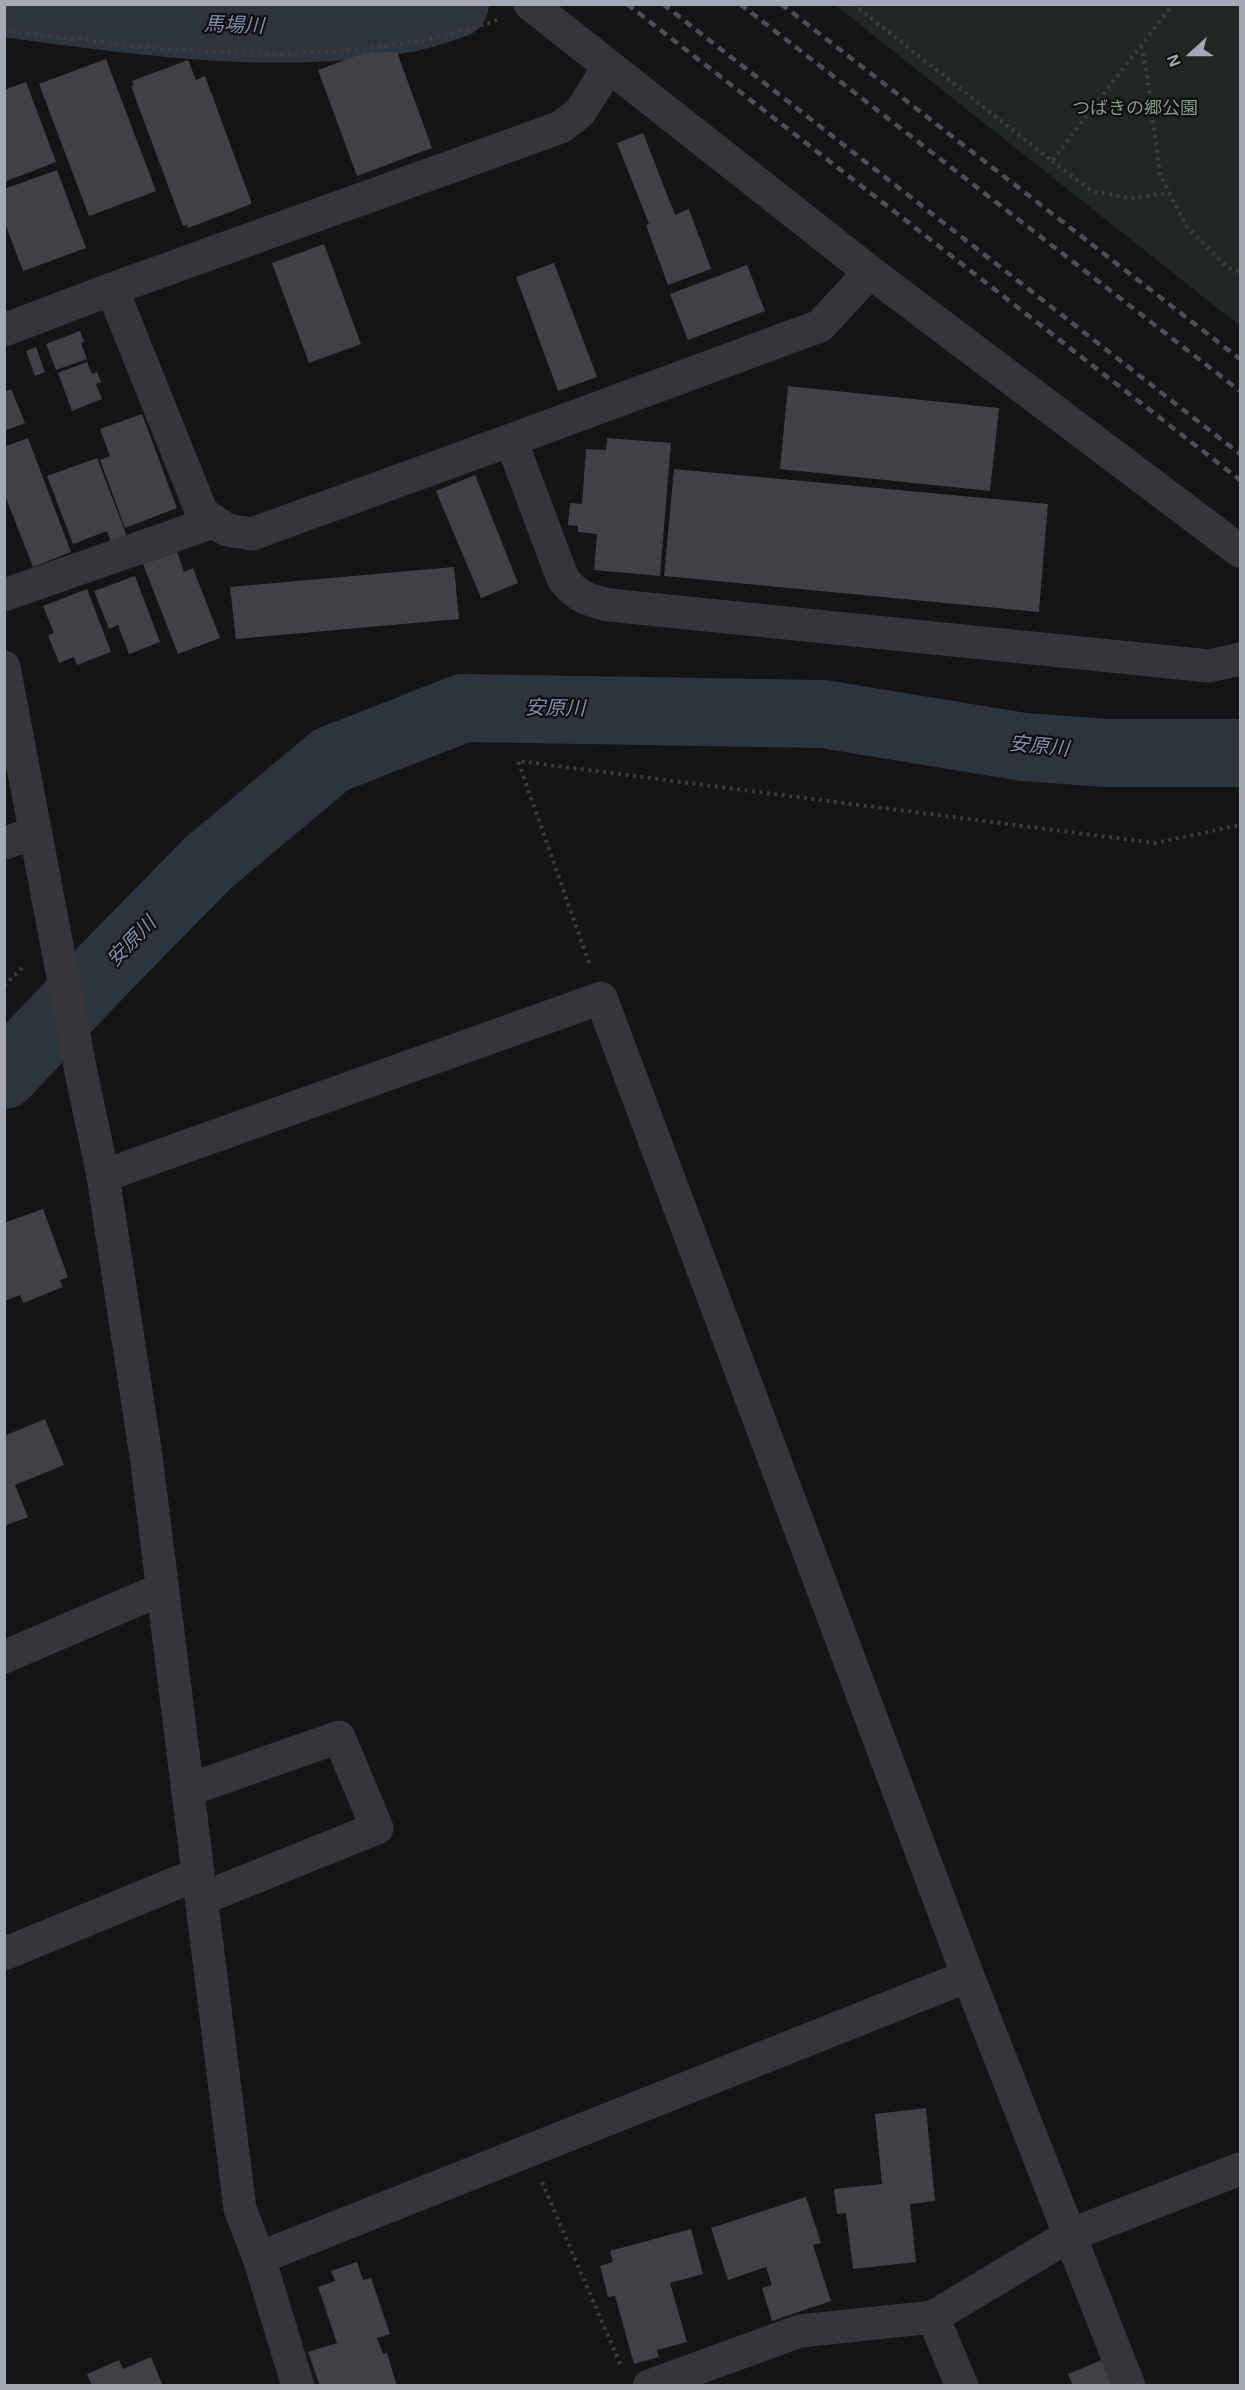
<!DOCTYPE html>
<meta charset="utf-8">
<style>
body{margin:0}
#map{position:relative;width:1245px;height:2390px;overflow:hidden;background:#141315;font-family:Arial,sans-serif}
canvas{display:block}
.frame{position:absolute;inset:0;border:6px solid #a6a8b4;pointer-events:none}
.north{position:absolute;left:1161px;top:24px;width:60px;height:60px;-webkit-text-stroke:4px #0f0e10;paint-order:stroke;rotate:249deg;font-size:16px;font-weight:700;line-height:24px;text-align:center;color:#a6a8b4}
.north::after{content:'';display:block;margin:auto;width:21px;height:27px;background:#a6a8b4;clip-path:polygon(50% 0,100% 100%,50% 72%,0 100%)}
</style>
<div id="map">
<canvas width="1245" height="2390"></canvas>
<div class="frame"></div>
<div class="north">N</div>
</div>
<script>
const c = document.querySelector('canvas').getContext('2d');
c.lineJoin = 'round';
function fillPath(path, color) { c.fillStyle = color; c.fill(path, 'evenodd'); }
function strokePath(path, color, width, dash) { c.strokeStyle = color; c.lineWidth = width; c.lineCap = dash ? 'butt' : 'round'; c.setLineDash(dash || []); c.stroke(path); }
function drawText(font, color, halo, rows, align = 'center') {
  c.font = font + ' Arial,"Noto Sans JP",sans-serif'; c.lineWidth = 4.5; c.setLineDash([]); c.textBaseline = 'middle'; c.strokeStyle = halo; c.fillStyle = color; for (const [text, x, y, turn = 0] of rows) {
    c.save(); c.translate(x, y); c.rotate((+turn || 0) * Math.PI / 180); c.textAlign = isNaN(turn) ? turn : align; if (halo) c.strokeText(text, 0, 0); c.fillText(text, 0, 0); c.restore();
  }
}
fillPath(new Path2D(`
 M835,5H1240V326Z`), '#202722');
strokePath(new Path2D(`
 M12,4C137,21 276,41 402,19C420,16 437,10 455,4
 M4,1075L107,966L208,863L331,760L463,708L823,714L1024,747L1106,753H1240`), '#2d343d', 68);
fillPath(new Path2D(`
 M397,52L432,148L357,176L318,70L364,53Z
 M106,59L156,191L89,216L39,84Z
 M188,60L196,80L205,76L251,201V204L188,228L187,225L183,226L131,86L134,85L132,81Z
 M26,82L56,162L4,182V90Z
 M643,133L675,215L689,209L711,269L668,285L646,225L649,224L617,143Z
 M57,170L86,248L23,271L4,221V189Z
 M324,244L361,344L309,363L272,263Z
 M554,263L597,377L558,391L516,277Z
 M747,265L765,311L688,340L670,294Z
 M80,331L84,342L81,343L87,359L56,370L46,344Z
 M36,347L45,372L35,376L26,351Z
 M87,362L92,374L97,372L101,382L96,384L102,399L72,411L58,373Z
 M788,386L999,408L990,491L780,469Z
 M11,389L25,423L4,431V392Z
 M142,414L177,508L125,528L100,460L110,456L100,429Z
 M28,438L71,552L33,567L4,493V447Z
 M607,438L671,443L660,576L594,570L597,534L578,532V526L568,525L570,503L582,504L586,449L606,450Z
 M97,458L128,539L112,545L107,531L73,544L47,476Z
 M674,469L1048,504L1039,612L664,576Z
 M475,475L518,583L481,598L436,491Z
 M177,552L184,572L193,568L220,638L178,654L143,564Z
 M454,567L459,619L236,639L230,587Z
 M135,576L160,642L129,654L118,625L109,629L94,591Z
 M87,589L111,652L77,665L74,657L59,663L48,635L54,633L43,606Z
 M43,1209L68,1277L60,1280L63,1287L23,1303L20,1295L4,1301V1223Z
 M45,1419L64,1465L15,1485L28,1517L4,1526V1436Z
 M926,2108L935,2201L910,2204L916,2262L853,2269L846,2213L837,2214L834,2189L882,2184L875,2114Z
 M806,2197L821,2243L813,2245L831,2301L772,2321L762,2288L772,2285L766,2267L728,2280L711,2228Z
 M691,2229L703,2274L670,2283L687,2342L657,2350L659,2357L634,2364L615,2296L608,2297L600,2266L613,2262L610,2251Z
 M357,2262L363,2280L371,2278L390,2334L377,2338L383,2354L387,2353L397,2386H320L308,2352L337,2343L318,2287L335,2281L331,2271Z
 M151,2357L163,2386H92L87,2374L119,2360L123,2369Z
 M1102,2360L1112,2386H1073L1068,2374Z`), '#404045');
strokePath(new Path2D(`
 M853,4L1052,161L1173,4
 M4,30C36,35 68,38 99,42C231,57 373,64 500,19
 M1141,46L1147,74L1160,175L1187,227L1227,267L1240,272
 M1052,161L1092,191L1131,198L1170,193
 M589,963L518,761L1155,843L1240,825
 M4,986L24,966
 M542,2182L621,2366`), '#3b3b40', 4, [3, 4.5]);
strokePath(new Path2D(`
 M530,4L870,272L1240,551
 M112,289L561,127L580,112L608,68
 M4,330L112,289L202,513L227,530L252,534L511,440L563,579C576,596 589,601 609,605L1209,666L1240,659
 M511,440L820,326L870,272
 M4,595L213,522
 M4,667L81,1072L103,1176L146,1456L240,2209L259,2258L298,2386
 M4,843L36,833
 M103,1176L601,998L968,1976L1129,2386
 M4,1657L162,1589
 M188,1790L339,1737L377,1828L201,1899
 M4,1954L198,1874
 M259,2258L968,1976
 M933,2317L962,2386
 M649,2386L800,2331L933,2317L1070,2235L1240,2169`), '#35353a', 33);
strokePath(new Path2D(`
 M627,4L1240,480
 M663,4L1240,454
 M740,4L1240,391
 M781,4L1240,359`), '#4e4e54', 4.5, [8, 6]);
drawText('18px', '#7e9e86', '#0f0e10', [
 ["つばきの郷公園",1135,109]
]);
drawText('italic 20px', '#7f8fad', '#0f0e10', [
 ["馬場川",234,26,2],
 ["安原川",555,709,1],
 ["安原川",1039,747,6],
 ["安原川",132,942,-46]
]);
</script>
